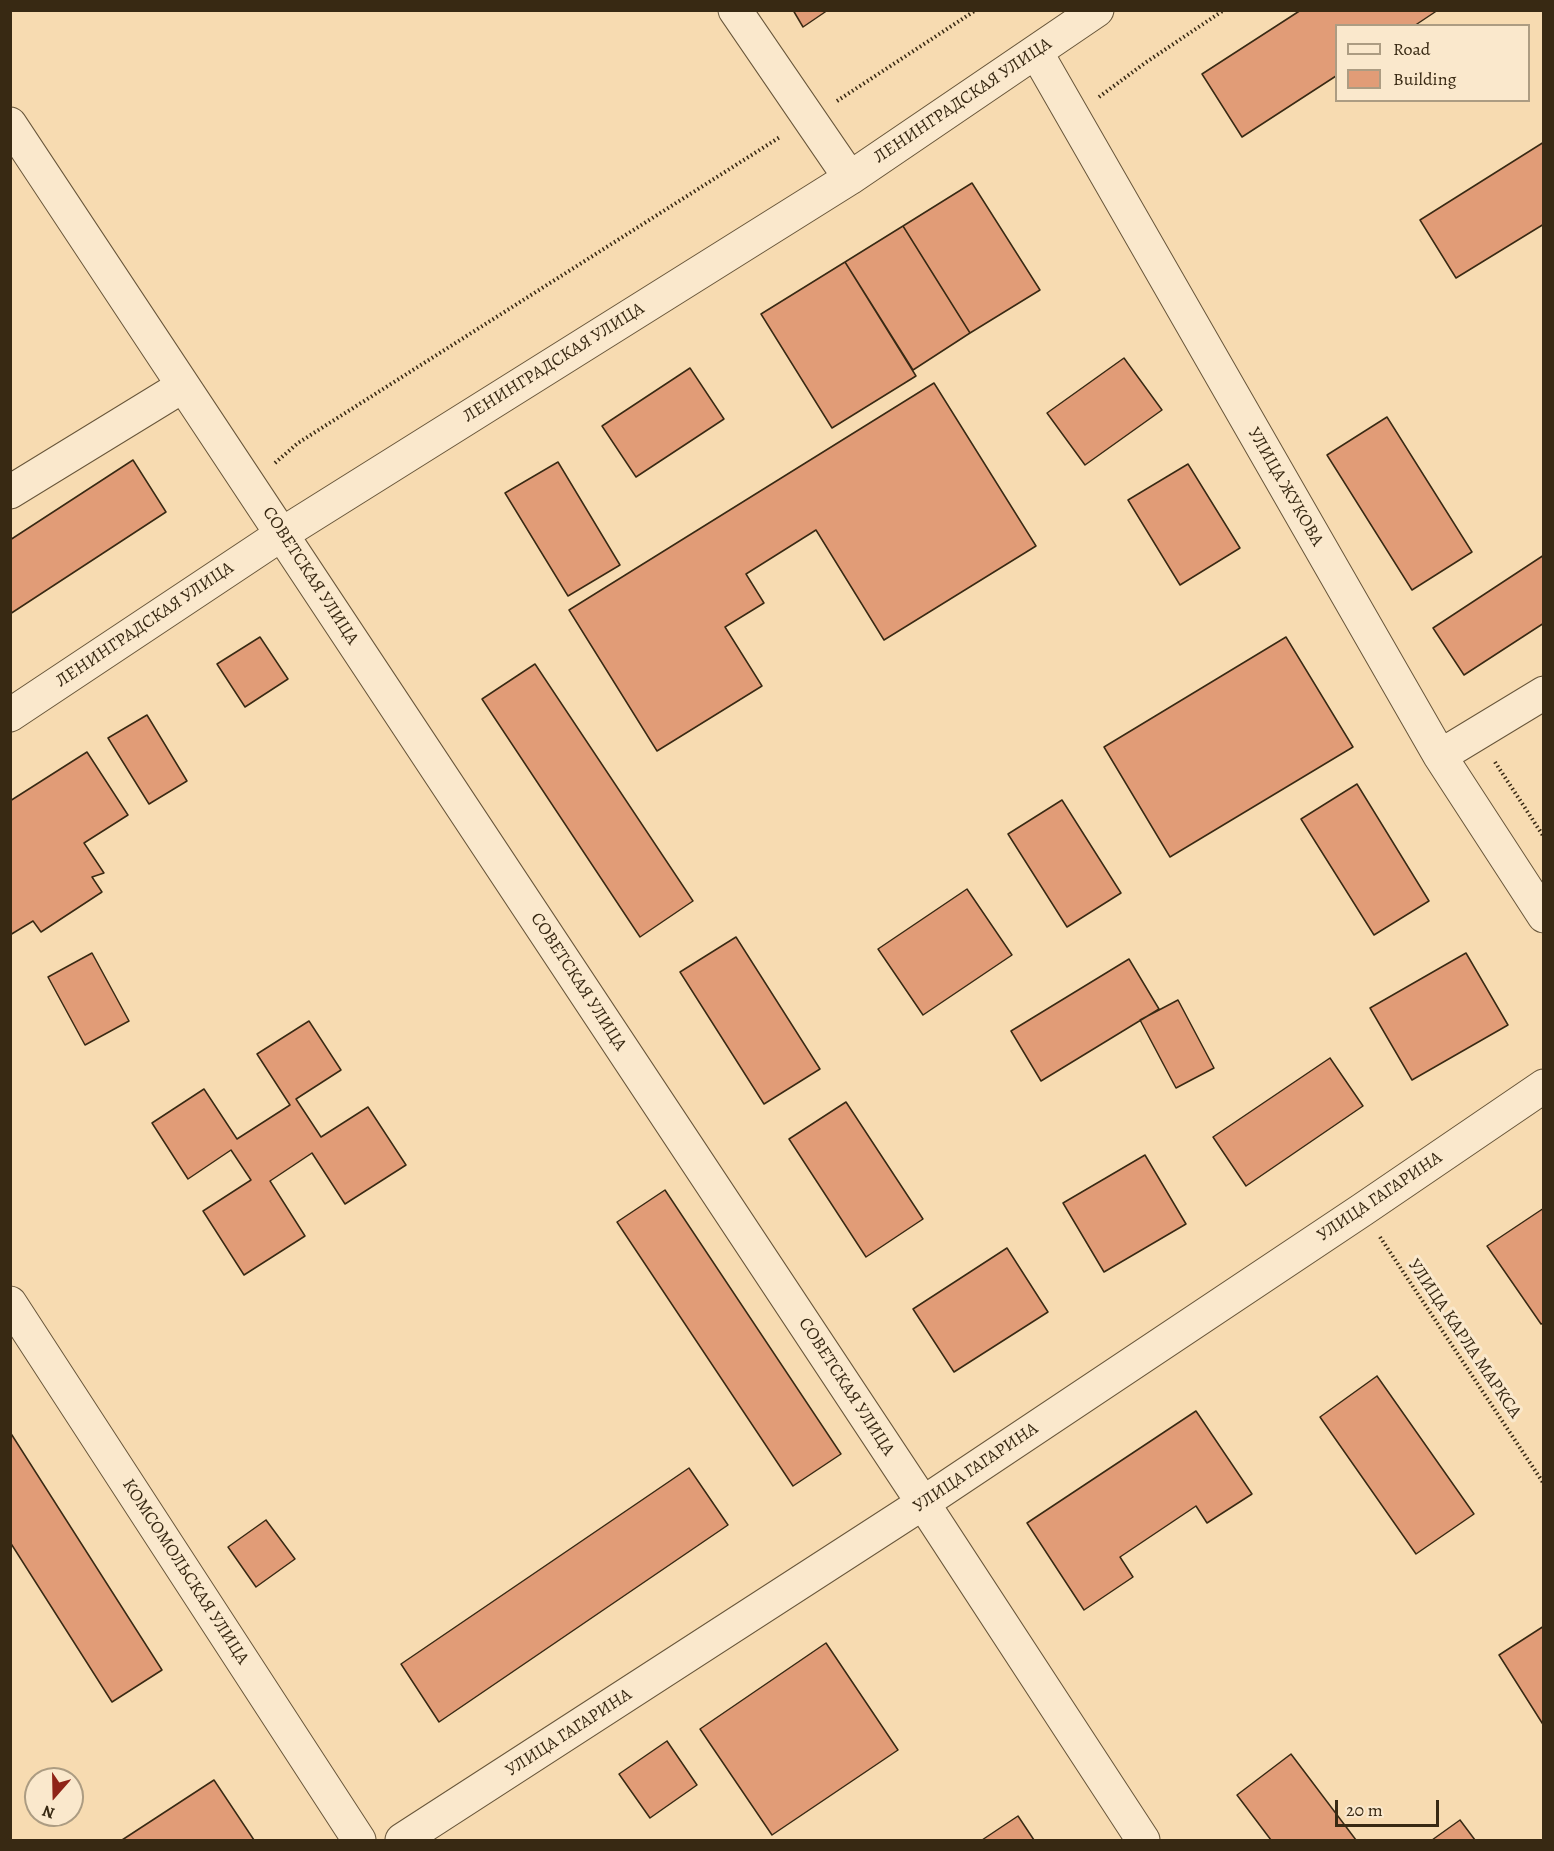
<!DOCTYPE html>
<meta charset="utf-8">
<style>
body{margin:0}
#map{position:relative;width:1554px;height:1851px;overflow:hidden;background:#f7dbb1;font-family:Alegreya,serif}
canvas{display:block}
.frame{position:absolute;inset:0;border:12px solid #382913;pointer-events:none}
.legend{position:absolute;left:1335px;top:24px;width:195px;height:78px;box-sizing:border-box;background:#fae8cc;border:2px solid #ac9c82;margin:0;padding:8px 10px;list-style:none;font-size:18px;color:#382913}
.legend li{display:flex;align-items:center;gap:12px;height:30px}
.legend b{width:30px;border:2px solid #ac9c82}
.north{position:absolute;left:24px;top:1767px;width:60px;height:60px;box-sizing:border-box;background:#fae8cc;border:2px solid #ac9c82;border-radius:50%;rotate:200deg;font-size:16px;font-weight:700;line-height:24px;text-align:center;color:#382913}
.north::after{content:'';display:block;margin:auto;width:21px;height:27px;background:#8f2418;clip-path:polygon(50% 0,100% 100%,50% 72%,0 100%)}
.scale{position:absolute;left:1335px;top:1800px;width:104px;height:27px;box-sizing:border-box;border:3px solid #382913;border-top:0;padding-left:8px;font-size:18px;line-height:21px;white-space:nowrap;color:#382913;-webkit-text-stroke:4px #fae8cc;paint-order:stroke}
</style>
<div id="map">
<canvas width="1554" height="1851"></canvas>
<div class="frame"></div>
<ul class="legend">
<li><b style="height:8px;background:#fae8cc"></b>Road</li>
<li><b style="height:16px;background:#e19c77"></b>Building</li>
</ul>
<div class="north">N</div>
<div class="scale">20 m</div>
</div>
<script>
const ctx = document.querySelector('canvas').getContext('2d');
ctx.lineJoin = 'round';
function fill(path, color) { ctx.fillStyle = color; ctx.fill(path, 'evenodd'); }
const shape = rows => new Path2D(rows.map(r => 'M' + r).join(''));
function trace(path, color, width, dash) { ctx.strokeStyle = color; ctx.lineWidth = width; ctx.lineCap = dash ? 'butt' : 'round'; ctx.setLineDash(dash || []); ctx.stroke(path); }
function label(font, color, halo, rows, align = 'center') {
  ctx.font = font + ' Alegreya,serif'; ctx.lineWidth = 6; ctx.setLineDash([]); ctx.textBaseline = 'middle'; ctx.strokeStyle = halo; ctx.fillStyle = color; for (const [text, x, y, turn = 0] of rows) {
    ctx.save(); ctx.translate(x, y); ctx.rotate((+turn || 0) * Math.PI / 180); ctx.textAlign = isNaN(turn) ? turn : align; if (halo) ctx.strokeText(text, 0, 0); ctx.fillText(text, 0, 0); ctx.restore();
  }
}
const building = shape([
 [793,10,828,10,803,27,793,10],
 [1301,10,1438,10,1414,26,1336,26,1336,76,1242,137,1202,74,1301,10],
 [1544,142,1544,224,1456,278,1420,220,1544,142],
 [972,183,1040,290,970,333,903,226,972,183],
 [903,226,970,333,913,370,845,262,903,226],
 [845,262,916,376,832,428,761,314,845,262],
 [1124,358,1162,410,1085,465,1047,413,1124,358],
 [690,368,724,419,636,477,602,426,690,368],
 [934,383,1036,546,884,640,816,530,746,574,764,603,725,627,762,686,657,751,569,610,934,383],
 [1387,417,1472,552,1412,590,1327,455,1387,417],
 [133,460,166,512,10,614,10,540,133,460],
 [558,462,620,565,568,596,505,493,558,462],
 [1188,464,1240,548,1180,585,1128,500,1188,464],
 [1544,555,1544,623,1464,675,1433,628,1544,555],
 [260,637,288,679,245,707,217,664,260,637],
 [1286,637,1353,747,1170,857,1104,747,1286,637],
 [535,664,693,901,640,937,482,699,535,664],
 [147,715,187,781,149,804,108,738,147,715],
 [87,752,128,815,84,843,104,873,92,877,102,892,41,932,33,921,10,935,10,801,87,752],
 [1357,784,1429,901,1374,935,1301,819,1357,784],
 [1062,800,1121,893,1067,927,1008,834,1062,800],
 [967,889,1012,955,923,1015,878,949,967,889],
 [736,937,820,1069,764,1104,680,972,736,937],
 [92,953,129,1021,85,1045,48,977,92,953],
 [1466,953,1508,1025,1412,1080,1370,1008,1466,953],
 [1129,959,1159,1009,1041,1081,1011,1031,1129,959],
 [1178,1000,1214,1068,1176,1088,1140,1020,1178,1000],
 [309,1021,341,1070,296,1099,321,1137,368,1107,406,1165,345,1204,312,1153,270,1181,305,1236,244,1275,203,1211,251,1180,231,1150,188,1179,152,1123,204,1089,237,1139,290,1105,257,1054,309,1021],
 [1330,1058,1363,1106,1246,1186,1213,1137,1330,1058],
 [846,1102,923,1219,866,1257,789,1139,846,1102],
 [1145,1155,1186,1224,1104,1272,1063,1203,1145,1155],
 [665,1190,841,1454,793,1486,617,1222,665,1190],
 [1544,1208,1544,1323,1541,1324,1487,1246,1544,1208],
 [1007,1248,1048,1312,954,1372,913,1309,1007,1248],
 [1377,1376,1474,1514,1416,1554,1320,1417,1377,1376],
 [1196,1411,1252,1494,1207,1523,1196,1506,1120,1557,1133,1577,1084,1610,1027,1523,1196,1411],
 [10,1432,162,1670,112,1702,10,1542,10,1432],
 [689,1468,728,1525,439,1722,401,1664,689,1468],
 [266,1520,295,1559,256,1587,228,1547,266,1520],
 [1544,1626,1544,1726,1499,1655,1544,1626],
 [826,1643,898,1750,772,1835,700,1729,826,1643],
 [667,1741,697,1785,650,1818,619,1774,667,1741],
 [1291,1754,1356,1840,1271,1840,1237,1795,1291,1754],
 [214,1780,254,1840,122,1840,214,1780],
 [1018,1816,1034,1840,982,1840,1018,1816],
 [1460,1820,1475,1840,1432,1840,1460,1820]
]);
fill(building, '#e19c77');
trace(building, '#382913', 1.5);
const minor = shape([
 [735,10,850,178],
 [1036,52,1440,756,1544,916],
 [10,124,923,1503,1143,1840],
 [10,492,183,386],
 [10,715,282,534,850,178,1097,10],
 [1440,756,1544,693],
 [10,1303,359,1840],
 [402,1840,923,1503,1362,1210,1544,1086]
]);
trace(minor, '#68563a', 35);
trace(shape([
 [1099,97,1145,63,1224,10],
 [837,101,976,10],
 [275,463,298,443,780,137],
 [1495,762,1544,837],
 [1380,1237,1544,1484]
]), '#382913', 4, [1.5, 3]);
trace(minor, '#fae8cc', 33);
label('18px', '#382913', '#fae8cc', [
 ["ЛЕНИНГРАДСКАЯ УЛИЦА",963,101,-34],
 ["ЛЕНИНГРАДСКАЯ УЛИЦА",554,363,-32],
 ["УЛИЦА ЖУКОВА",1285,487,60],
 ["СОВЕТСКАЯ УЛИЦА",310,576,57],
 ["ЛЕНИНГРАДСКАЯ УЛИЦА",145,625,-34],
 ["СОВЕТСКАЯ УЛИЦА",578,982,57],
 ["УЛИЦА ГАГАРИНА",1380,1197,-34],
 ["УЛИЦА КАРЛА МАРКСА",1464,1339,56],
 ["СОВЕТСКАЯ УЛИЦА",846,1387,57],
 ["УЛИЦА ГАГАРИНА",976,1468,-34],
 ["КОМСОМОЛЬСКАЯ УЛИЦА",185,1572,57],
 ["УЛИЦА ГАГАРИНА",569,1733,-33]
]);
</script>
